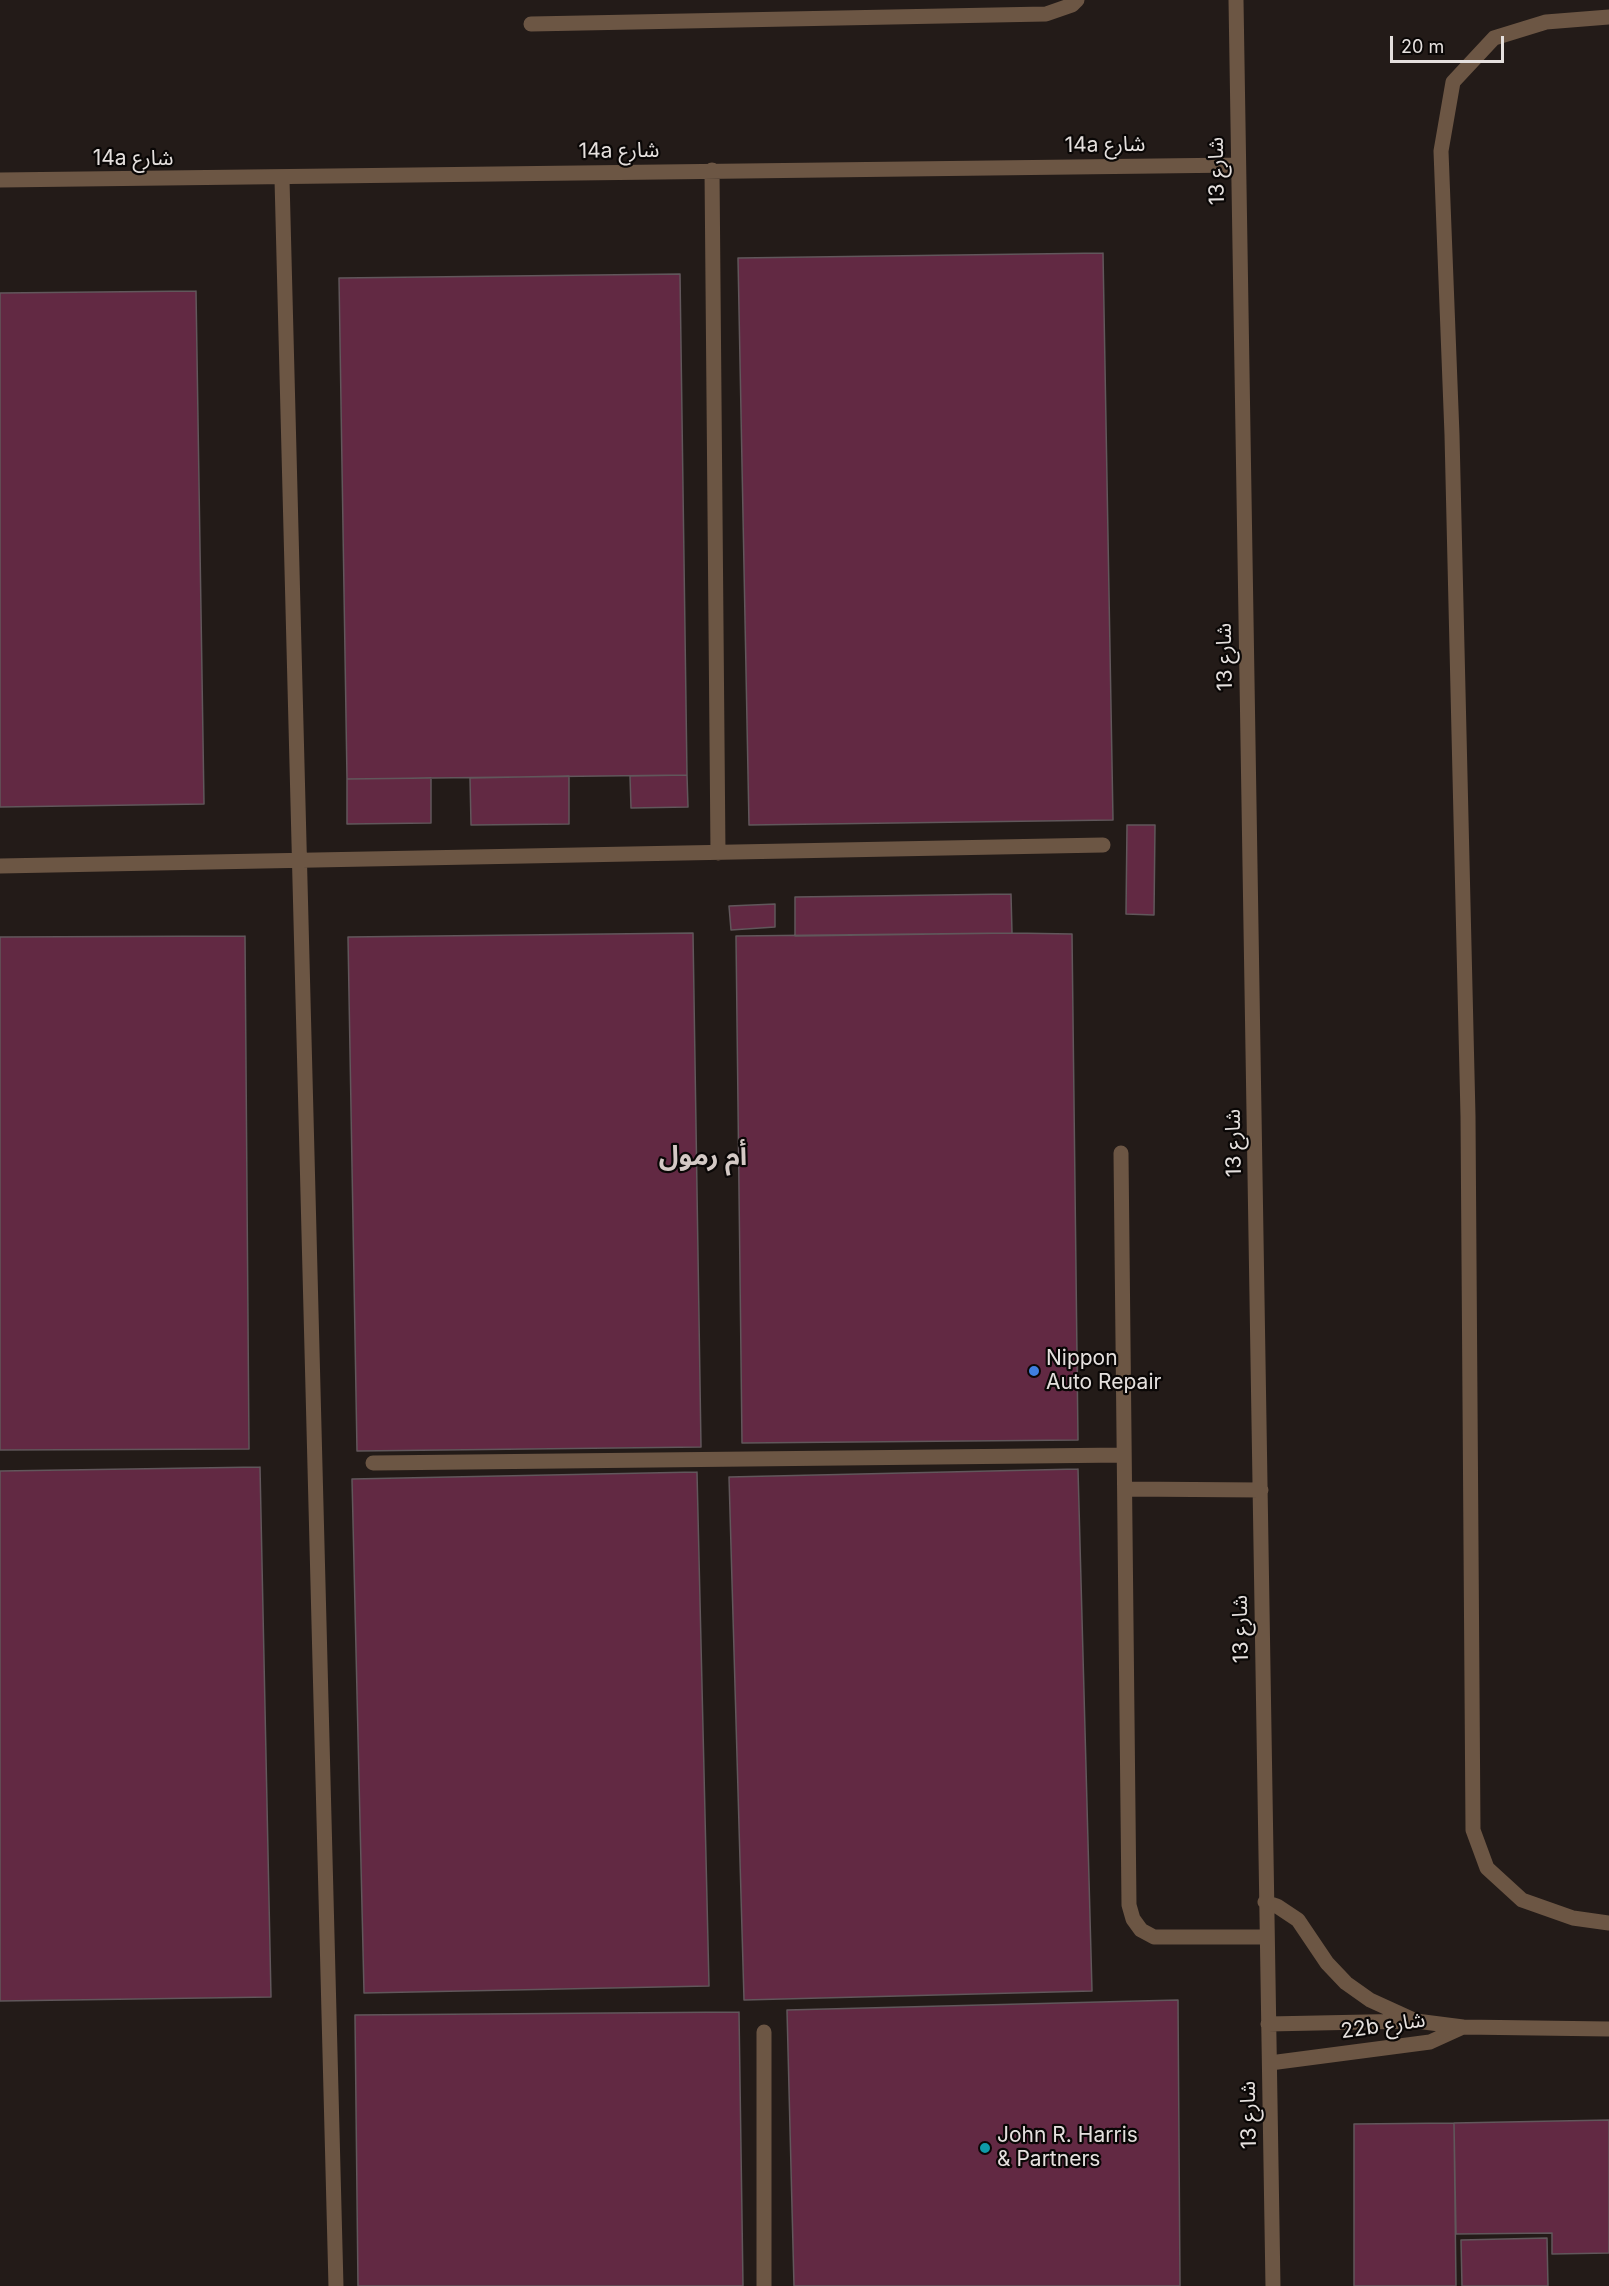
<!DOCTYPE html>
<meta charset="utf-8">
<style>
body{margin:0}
#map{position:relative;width:1609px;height:2286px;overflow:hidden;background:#231b18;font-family:Inter,sans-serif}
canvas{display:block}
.scale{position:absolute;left:1390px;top:36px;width:114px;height:27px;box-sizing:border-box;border:3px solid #e5e0de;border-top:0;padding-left:8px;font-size:18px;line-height:21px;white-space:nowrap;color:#e5e0de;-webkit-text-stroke:4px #0a0706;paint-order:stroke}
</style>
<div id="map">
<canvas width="1609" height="2286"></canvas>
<div class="scale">20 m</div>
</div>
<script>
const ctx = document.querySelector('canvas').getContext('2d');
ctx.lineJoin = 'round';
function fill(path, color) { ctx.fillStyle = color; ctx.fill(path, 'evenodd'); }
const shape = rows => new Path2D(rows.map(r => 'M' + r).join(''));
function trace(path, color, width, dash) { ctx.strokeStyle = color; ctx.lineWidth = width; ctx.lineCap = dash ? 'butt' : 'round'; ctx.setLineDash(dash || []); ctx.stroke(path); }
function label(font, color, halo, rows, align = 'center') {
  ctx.font = font + ' Inter,"Noto Sans Arabic",sans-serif'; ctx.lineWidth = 4.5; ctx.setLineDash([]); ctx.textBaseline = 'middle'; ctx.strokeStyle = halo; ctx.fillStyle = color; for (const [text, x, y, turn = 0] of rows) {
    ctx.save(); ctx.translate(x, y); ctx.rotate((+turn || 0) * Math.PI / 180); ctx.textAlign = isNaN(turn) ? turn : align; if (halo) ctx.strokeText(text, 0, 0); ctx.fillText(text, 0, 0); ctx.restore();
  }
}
const building = shape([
 [1103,253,1113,820,749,825,738,258,1103,253],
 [680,274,687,775,347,779,339,278,680,274],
 [196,291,204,804,0,807,0,293,196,291],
 [687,775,688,807,631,808,630,776,687,775],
 [569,776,569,824,471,825,470,778,569,776],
 [431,778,431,823,347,824,347,779,431,778],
 [1127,825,1155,825,1154,915,1126,914,1127,825],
 [1011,894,1012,933,795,936,795,897,1011,894],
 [775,904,775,927,731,930,729,906,775,904],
 [693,933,701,1447,357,1451,348,937,693,933],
 [1012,933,1072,934,1078,1440,742,1443,736,936,1012,933],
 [245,936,249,1449,0,1450,0,937,245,936],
 [260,1467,271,1997,0,2001,0,1471,260,1467],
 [1078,1469,1092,1991,744,2000,729,1477,1078,1469],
 [697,1472,709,1986,364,1993,352,1479,697,1472],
 [1178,2000,1180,2286,794,2286,787,2010,1178,2000],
 [739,2012,743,2286,358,2286,355,2015,739,2012],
 [1609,2120,1609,2253,1552,2254,1552,2233,1456,2234,1454,2123,1609,2120],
 [1454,2123,1456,2286,1354,2286,1354,2124,1454,2123],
 [1547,2238,1548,2286,1462,2286,1461,2240,1547,2238]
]);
fill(building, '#622943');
trace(building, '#61575b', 1.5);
trace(shape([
 [1236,0,1273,2286],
 [1609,17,1546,22,1494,38,1453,82,1441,151,1452,435,1468,1116,1473,1830,1487,1868,1522,1900,1573,1918,1609,1923],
 [531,24,1046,14,1072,5,1077,0],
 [712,170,718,853],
 [282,179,336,2286],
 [0,180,1238,165],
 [0,866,1103,845],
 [1121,1153,1129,1905,1133,1919,1141,1930,1154,1937,1267,1937],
 [373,1463,1124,1455],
 [1125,1489,1261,1490],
 [1265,1902,1277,1906,1298,1920,1327,1963,1346,1983,1370,2000,1416,2021],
 [1268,2024,1416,2021,1463,2027],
 [1270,2063,1430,2042,1463,2027,1609,2029],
 [764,2286,764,2032]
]), '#6c5644', 15);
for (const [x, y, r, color] of [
 [1034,1371,6,"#3f7fe0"],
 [985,2148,6,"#0f9aa8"]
]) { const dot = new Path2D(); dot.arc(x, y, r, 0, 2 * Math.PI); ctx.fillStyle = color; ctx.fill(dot); trace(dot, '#0a0706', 2); }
label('21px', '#e5e0de', '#0a0706', [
 ["14a شارع",1105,145,-1],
 ["14a شارع",619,151,-1],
 ["14a شارع",133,159],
 ["شارع 13",1217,171,-91],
 ["شارع 13",1225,657,-91],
 ["شارع 13",1234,1143,-91],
 ["شارع 13",1241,1629,-91],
 ["22b شارع",1383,2026,-8],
 ["شارع 13",1249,2115,-91]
]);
label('21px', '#e5e0de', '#0a0706', [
 ["Nippon",1046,1359],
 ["Auto Repair",1046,1383],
 ["John R. Harris",997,2136],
 ["& Partners",997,2160]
], 'left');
label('bold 27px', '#d4c9c5', '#0a0706', [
 ["أم رمول",703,1157]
]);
</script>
